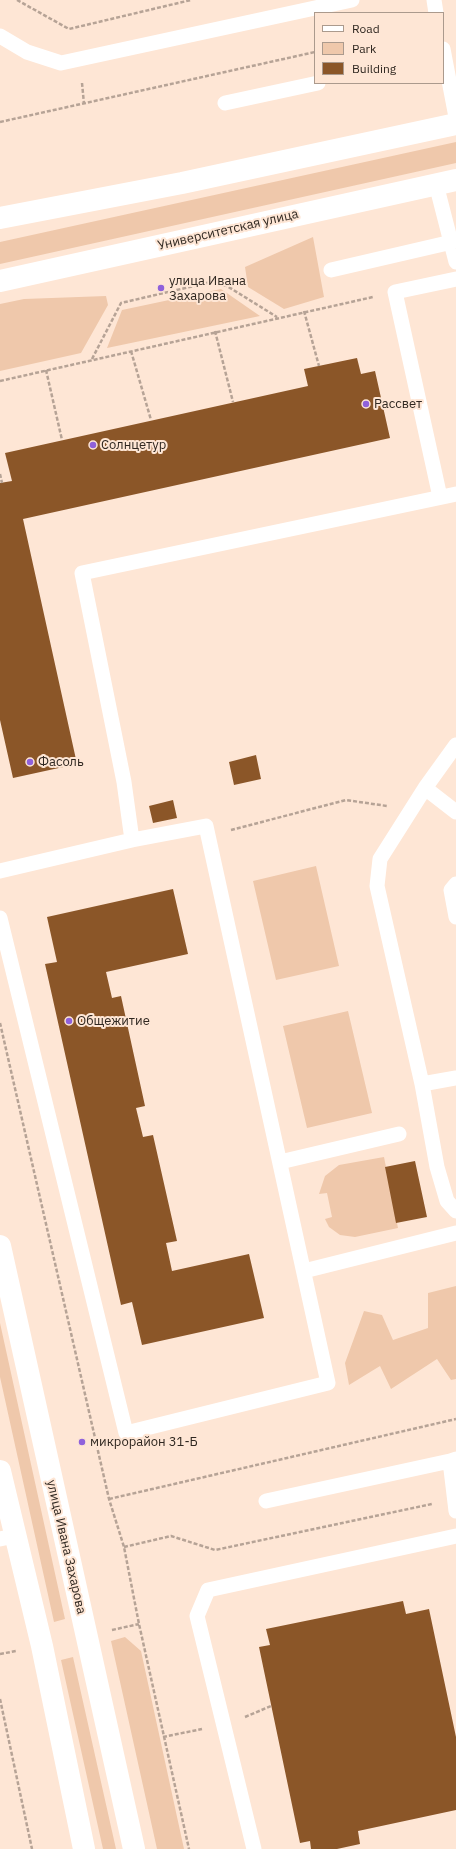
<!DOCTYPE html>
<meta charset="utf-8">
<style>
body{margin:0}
#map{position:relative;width:456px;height:1849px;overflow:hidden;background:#fee6d5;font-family:"IBM Plex Sans",sans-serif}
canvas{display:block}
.legend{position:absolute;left:314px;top:12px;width:130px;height:72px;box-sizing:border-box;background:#fee6d5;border:1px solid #ab9a8d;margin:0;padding:5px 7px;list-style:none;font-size:12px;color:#2f2720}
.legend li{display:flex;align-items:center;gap:8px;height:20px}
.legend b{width:20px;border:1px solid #ab9a8d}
</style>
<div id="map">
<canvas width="456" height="1849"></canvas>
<ul class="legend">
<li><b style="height:5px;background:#fff"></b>Road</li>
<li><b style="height:11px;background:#efc8ab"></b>Park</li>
<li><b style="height:11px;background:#8b5628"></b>Building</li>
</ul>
</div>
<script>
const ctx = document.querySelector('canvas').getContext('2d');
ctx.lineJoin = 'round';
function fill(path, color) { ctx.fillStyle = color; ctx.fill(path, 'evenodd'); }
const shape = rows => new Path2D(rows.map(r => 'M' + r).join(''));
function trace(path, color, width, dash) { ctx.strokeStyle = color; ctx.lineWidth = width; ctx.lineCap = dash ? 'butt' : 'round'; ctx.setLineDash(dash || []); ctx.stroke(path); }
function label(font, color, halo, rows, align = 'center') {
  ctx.font = font + ' "IBM Plex Sans",sans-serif'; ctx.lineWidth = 4; ctx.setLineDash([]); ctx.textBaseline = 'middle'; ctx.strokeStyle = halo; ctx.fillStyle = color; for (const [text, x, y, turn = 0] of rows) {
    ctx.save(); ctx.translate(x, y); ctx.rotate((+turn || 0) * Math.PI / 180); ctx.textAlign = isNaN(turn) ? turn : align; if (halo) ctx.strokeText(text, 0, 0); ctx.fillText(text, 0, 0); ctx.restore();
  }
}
fill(shape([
 [456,142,456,163,0,264,0,242],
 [313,237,324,297,284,309,248,287,245,267],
 [221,289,260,316,107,348,122,310],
 [106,296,108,305,81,353,0,371,0,304,24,299],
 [316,866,339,966,276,980,253,881],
 [348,1011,372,1113,307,1128,283,1026],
 [384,1157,398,1228,355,1237,340,1235,329,1227,325,1219,332,1217,327,1193,319,1194,325,1176,339,1165],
 [456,1286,456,1379,451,1380,437,1359,391,1389,380,1366,349,1385,345,1363,364,1311,382,1315,393,1340,428,1328,428,1293],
 [0,1323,65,1619,54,1622,0,1377],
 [125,1637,141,1651,184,1849,157,1849,111,1641],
 [73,1657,116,1849,103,1849,61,1660]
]), '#efc8ab');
fill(shape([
 [357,358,361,374,375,371,390,438,23,519,77,764,13,778,0,720,0,483,12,481,5,453,308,386,304,369],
 [256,755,261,779,234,785,229,762],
 [173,800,177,818,153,823,149,806],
 [173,889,188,954,106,972,112,998,121,996,145,1106,136,1108,143,1137,153,1135,177,1241,166,1243,172,1271,249,1254,264,1318,142,1345,132,1302,121,1305,45,964,57,962,47,917],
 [415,1161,427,1217,396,1223,385,1167],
 [403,1601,406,1614,429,1609,456,1737,456,1810,358,1831,360,1844,337,1849,311,1849,310,1841,300,1843,259,1647,270,1645,266,1629]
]), '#8b5628');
trace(shape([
 [17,0,69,29,191,0],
 [82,83,84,104],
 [0,122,315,52],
 [304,311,319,366],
 [215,331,233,402],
 [131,351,151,420],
 [92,359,121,303,211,282,227,286,277,317],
 [46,370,62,440],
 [0,381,373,297],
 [0,474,2,483],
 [231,830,346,800,387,806],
 [0,1023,109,1499,124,1547,139,1624,189,1849],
 [109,1499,456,1419],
 [124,1547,171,1536,215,1550,432,1504],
 [112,1630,139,1624],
 [0,1654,16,1651],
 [0,1699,32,1849],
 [245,1717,271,1706],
 [163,1737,202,1729]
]), '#b6a396', 2.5, [4, 2]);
trace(shape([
 [434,0,436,13],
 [0,36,27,52,61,63,352,0],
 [443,49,456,117],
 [225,103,318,83],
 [436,184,456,262],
 [331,270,456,241],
 [440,497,395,292,456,279],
 [456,745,425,788,380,859,377,886,422,1084,437,1167,447,1201,456,1211],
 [425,788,456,812],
 [132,840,124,782,82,573,456,494],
 [0,871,132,840,206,826,328,1383,126,1433,0,918],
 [456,884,451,890,456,917],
 [422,1084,456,1078],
 [280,1162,399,1134],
 [304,1271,456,1233],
 [456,1459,450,1461,456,1511],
 [266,1501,450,1461],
 [0,1539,15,1536],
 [254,1849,197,1616,208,1590,456,1536]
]), '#fff', 15);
trace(shape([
 [0,218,182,183,456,124],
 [0,281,456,180],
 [0,1246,134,1849],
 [0,1471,42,1646,84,1849]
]), '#fff', 22);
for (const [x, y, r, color] of [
 [161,288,4,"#8f61db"],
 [366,404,4,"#8f61db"],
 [93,445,4,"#8f61db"],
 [30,762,4,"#8f61db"],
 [69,1021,4,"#8f61db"],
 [82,1442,4,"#8f61db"]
]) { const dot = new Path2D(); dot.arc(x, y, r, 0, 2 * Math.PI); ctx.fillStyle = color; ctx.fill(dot); trace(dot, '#fee6d5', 1.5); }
label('13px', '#2f2720', '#fee6d5', [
 ["Университетская улица",228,230,-13],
 ["улица Ивана Захарова",66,1547,77]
]);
label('13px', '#2f2720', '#fee6d5', [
 ["улица Ивана",169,281],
 ["Захарова",169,296],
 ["Рассвет",374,404],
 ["Солнцетур",101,445],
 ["Фасоль",38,762],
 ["Общежитие",77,1021],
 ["микрорайон 31-Б",90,1442]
], 'left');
</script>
